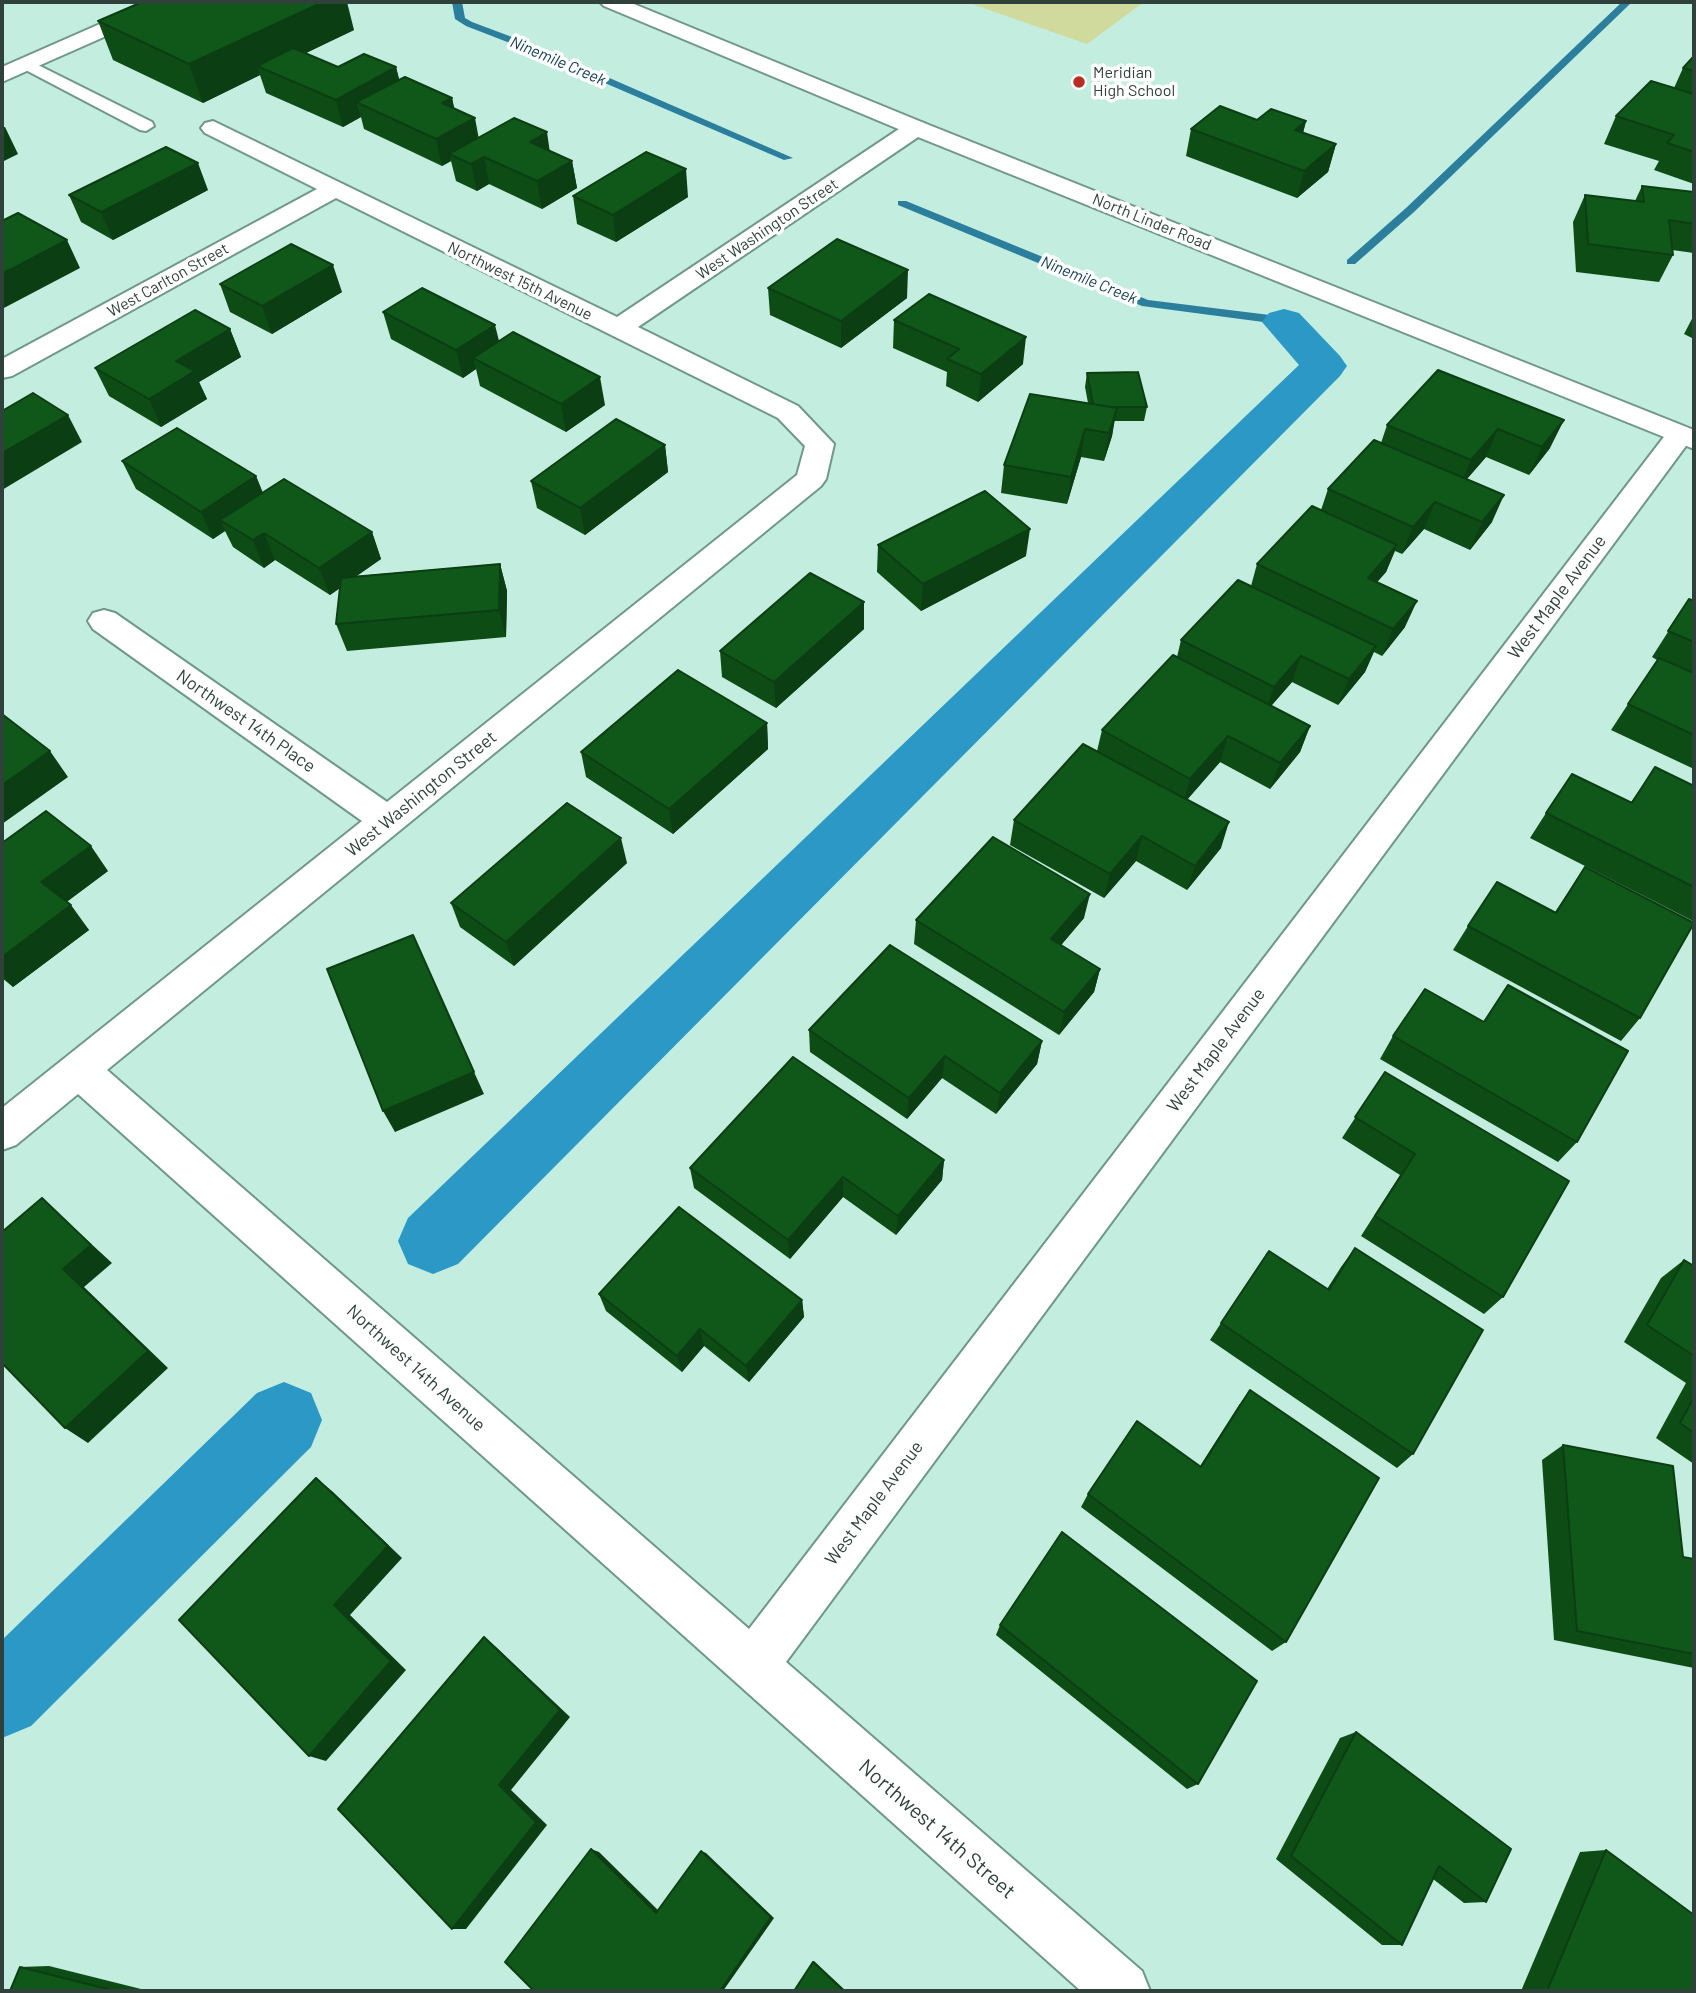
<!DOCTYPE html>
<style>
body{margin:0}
#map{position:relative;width:1696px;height:1993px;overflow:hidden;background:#c2eddf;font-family:Barlow,sans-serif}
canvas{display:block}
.frame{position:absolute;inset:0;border:4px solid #30413c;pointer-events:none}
</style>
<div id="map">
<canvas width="1696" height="1993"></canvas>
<div class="frame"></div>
</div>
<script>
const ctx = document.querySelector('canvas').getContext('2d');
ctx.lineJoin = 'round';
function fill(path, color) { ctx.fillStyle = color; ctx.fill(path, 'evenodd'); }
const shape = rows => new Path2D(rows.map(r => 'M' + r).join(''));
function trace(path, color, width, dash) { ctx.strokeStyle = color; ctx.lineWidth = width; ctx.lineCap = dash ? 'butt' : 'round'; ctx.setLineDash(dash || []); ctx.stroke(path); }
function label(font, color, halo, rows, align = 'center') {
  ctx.font = font + ' Barlow,sans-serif'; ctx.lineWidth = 7; ctx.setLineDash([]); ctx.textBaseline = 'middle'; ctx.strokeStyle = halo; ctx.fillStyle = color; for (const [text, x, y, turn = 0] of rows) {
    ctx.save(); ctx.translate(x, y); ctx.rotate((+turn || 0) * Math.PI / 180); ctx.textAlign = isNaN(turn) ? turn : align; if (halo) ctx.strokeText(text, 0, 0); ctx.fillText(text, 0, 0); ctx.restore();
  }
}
fill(shape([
 [966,2,1144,2,1087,44]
]), '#d0da9d');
fill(shape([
 [452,2,462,2,465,18,472,22,536,46,793,158,784,160,528,50,466,26,455,19,452,2],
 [1622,2,1632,2,1414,212,1355,264,1347,264,1347,260,1406,208,1622,2],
 [898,201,906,201,1148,300,1286,317,1292,321,1286,325,1142,306,898,205,898,201]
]), '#2c7e9d');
fill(shape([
 [1284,309,1299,313,1340,356,1347,366,1340,376,458,1264,433,1274,408,1264,398,1241,408,1218,1299,365,1262,322,1269,313,1284,309],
 [284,1382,311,1393,322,1420,311,1447,31,1726,2,1738,2,1640,257,1393,284,1382]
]), '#2b98c6');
const service = shape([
 [26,59,152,122,154,126,146,131,140,130,20,67,18,64,26,59]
]);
const minor = shape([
 [150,2,178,2,174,6,2,82,2,67,150,2],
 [213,121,617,317,908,123,916,121,924,123,928,128,924,133,638,327,798,406,834,444,826,479,821,486,107,1070,749,1629,1670,429,1680,426,1690,429,1694,435,786,1662,1142,1971,1150,1991,1081,1991,78,1094,16,1145,2,1150,2,1108,362,821,93,629,88,621,93,613,104,610,115,613,387,802,797,475,805,446,778,418,336,198,12,376,2,378,2,359,317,189,205,133,201,128,205,123,213,121]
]);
const secondary = shape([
 [600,2,629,2,924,123,1694,430,1694,449,908,133,604,6,600,2]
]);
trace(service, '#70978b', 4);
trace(minor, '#70978b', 4);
trace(secondary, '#70978b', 4);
fill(service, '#fff');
fill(minor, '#fff');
fill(secondary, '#fff');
fill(shape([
 [98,21,354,30,305,53,338,67,396,67,399,80,452,98,454,109,479,138,550,151,572,161,577,188,542,209,489,184,477,191,456,181,451,161,442,166,364,129,361,117,343,127,266,93,260,75,203,103,113,60],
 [1694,56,1694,184,1654,170,1659,161,1604,144,1616,116,1674,88,1683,68],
 [1257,120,1306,121,1303,133,1336,144,1328,172,1297,198,1186,156,1191,129],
 [1642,186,1694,192,1694,253,1672,250,1673,255,1659,282,1576,272,1573,222,1585,195,1635,201],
 [208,190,113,240,81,222,69,195],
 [573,196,688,197,616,242,577,224],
 [220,284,342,292,272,334,230,312],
 [768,288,907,298,841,348,770,315],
 [383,312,499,341,605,405,566,432,480,386,476,369,463,378,391,339],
 [1694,315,1694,339,1684,334],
 [894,320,1023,364,978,402,946,386,947,372,893,348],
 [230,329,241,357,199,382,207,399,161,427,109,396,95,368],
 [1438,370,1550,448,1529,475,1486,457,1467,479,1492,522,1470,550,1424,529,1402,554,1395,551,1386,572,1377,582,1405,627,1382,656,1374,652,1365,672,1338,705,1292,682,1271,706,1310,726,1300,752,1270,789,1220,762,1187,800,1221,848,1187,890,1136,861,1104,898,1010,845,1014,820,1097,751,1102,730,1177,657,1181,640,1251,586,1257,564,1321,510,1328,489,1381,443,1387,425],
 [1087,373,1147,407,1144,421,1114,421,1112,436,1104,461,1081,457,1067,504,1001,493,1004,465,1088,403,1085,387],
 [665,445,668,472,585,535,537,508,531,481],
 [122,461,256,476,263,493,372,532,381,559,356,576,500,564,507,591,506,637,347,651,336,624,340,588,330,595,275,560,264,568,233,547,225,531,213,539,136,489],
 [878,545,1026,556,921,611,877,572],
 [1689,599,1694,601,1694,769,1611,730,1657,660,1652,657],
 [864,602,864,629,776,708,722,677,720,651],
 [767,723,768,749,673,834,586,777,581,752],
 [1655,767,1694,786,1694,919,1693,921,1530,838,1546,813,1631,802],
 [2,843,108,871,66,902,89,930,13,987,2,978],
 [627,863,514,966,460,927,451,903],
 [1585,867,1640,1018,1621,1041,1453,950,1468,926,1555,912],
 [1084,918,1061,945,1100,969,1094,992,1059,1035,914,944,916,920],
 [1508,985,1577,1142,1558,1162,1380,1059,1393,1036,1483,1022],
 [809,1030,1042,1041,1037,1064,996,1114,942,1078,907,1119,810,1052],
 [1385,1072,1503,1297,1484,1314,1361,1236,1400,1175,1342,1138],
 [944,1160,942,1180,896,1235,843,1197,790,1259,694,1188,690,1168],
 [1355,1248,1413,1454,1397,1468,1210,1340,1221,1323,1327,1289,1341,1267],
 [1684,1260,1694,1266,1694,1464,1656,1438,1686,1383,1624,1342,1661,1278],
 [599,1294,802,1300,804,1317,749,1382,704,1346,682,1372,606,1311],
 [1250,1390,1286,1642,1272,1651,1081,1507,1088,1494,1200,1466,1239,1405],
 [1563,1445,1683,1557,1694,1559,1694,1668,1554,1640,1542,1460],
 [1000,1625,1198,1784,1187,1789,996,1635],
 [1356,1732,1486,1902,1464,1903,1433,1879,1402,1945,1382,1945,1276,1859,1340,1738],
 [1606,1850,1694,1991,1521,1991,1580,1852],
 [49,1966,149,1991,10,1991,20,1967]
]), '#0e4c16');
fill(shape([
 [323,2,347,2,354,30,269,71,257,66,260,75,203,103,189,64],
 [396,67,403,94,356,102,361,117,343,127,336,100],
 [452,98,458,125,442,103],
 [475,118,480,145,449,154,451,161,442,166,436,139],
 [1306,121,1299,148,1295,130],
 [2,127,5,127,18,154,2,162],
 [547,132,551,160,530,142],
 [1336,144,1328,172,1297,198,1304,171],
 [484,157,489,184,477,191,471,164],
 [572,161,577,188,542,209,537,181],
 [198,163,208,190,113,240,101,212],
 [686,169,688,197,616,242,613,215],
 [67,240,80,268,2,309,2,274],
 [333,265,342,292,272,334,262,306],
 [908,270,907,298,841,348,841,321],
 [495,325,502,353,473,358,476,369,463,378,456,350],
 [230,329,241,357,199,382,207,399,161,427,149,399,176,361],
 [1026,337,1023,364,978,402,981,374],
 [600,377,605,405,566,432,561,404],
 [1117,408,1112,436,1104,461,1109,433],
 [68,415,82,442,2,490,2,453],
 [1564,420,1550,448,1529,475,1542,447],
 [1085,429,1081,457,1067,504,1071,477],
 [1498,429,1486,457,1459,488,1471,460],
 [665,445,668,472,585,535,580,508],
 [256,476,267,504,220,520,225,531,213,539,201,512],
 [1504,495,1492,522,1470,550,1482,522],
 [1435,502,1424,529,1402,554,1413,527],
 [1030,529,1026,556,921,611,923,584],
 [372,532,381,559,330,595,319,568],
 [264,533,275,560,264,568,253,540],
 [1397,545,1386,572,1357,605,1368,578],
 [500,564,507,591,506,637,499,610],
 [1417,601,1405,627,1382,656,1393,629],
 [864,602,864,629,776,708,774,682],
 [1376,646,1365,672,1338,705,1349,679],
 [1301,656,1292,682,1265,713,1274,687],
 [767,723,768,749,673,834,669,809],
 [1310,726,1300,752,1270,789,1280,763],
 [1228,736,1220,762,1183,804,1190,779],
 [50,751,68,777,2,824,2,785],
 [1229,822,1221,848,1187,890,1195,866],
 [1142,836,1136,861,1104,898,1110,874],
 [621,838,627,863,514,966,506,942],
 [91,846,108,871,60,907,41,882],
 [1090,894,1084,918,1046,963,1051,939],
 [71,905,89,930,13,987,2,975,2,957],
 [1100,969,1094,992,1059,1035,1064,1012],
 [1042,1041,1037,1064,996,1114,1000,1093],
 [945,1056,942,1078,907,1119,909,1098],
 [474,1072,484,1094,395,1132,383,1111],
 [944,1160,942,1180,896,1235,898,1216],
 [843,1177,843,1197,790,1259,788,1240],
 [63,1218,112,1263,84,1287,168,1368,88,1443,65,1428,63,1269],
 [802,1300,804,1317,749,1382,746,1366],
 [700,1329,704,1346,682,1372,677,1356],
 [316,1478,332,1491,402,1558,350,1615,406,1670,326,1761,309,1756,334,1605],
 [484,1637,496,1647,570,1717,511,1790,547,1825,466,1929,452,1929,499,1785],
 [591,1849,599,1852,662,1914,656,1913],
 [701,1851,706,1853,774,1918,723,1991,720,1991],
 [814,1961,846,1991,844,1991,813,1962]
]), '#0b3e12');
const building = shape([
 [142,2,323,2,189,64,98,21,142,2],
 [293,48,338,67,364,54,396,67,336,100,257,66,293,48],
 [1694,56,1694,71,1683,68,1694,56],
 [405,77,452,98,442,103,475,118,436,139,356,102,405,77],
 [1651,81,1694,94,1694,152,1667,143,1674,135,1616,116,1651,81],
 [1220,106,1257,120,1271,109,1306,121,1295,130,1336,144,1304,171,1191,129,1220,106],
 [514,118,547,132,530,142,572,161,537,181,484,157,471,164,449,154,514,118],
 [166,147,198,163,101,212,69,195,166,147],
 [646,152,686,169,613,215,573,196,646,152],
 [1642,186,1694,192,1694,224,1669,220,1673,255,1588,244,1585,195,1644,202,1642,186],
 [18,213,67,240,2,274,2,221,18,213],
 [837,239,908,270,841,321,768,288,837,239],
 [291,244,333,265,262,306,220,284,291,244],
 [422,288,495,325,456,350,383,312,422,288],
 [929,294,1026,337,981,374,947,359,959,349,894,320,929,294],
 [195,310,230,329,176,361,195,371,149,399,95,368,195,310],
 [513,332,600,377,561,404,473,358,513,332],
 [1438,370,1564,420,1542,447,1498,429,1471,460,1387,425,1438,370],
 [1138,372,1147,407,1112,407,1093,404,1087,373,1138,372],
 [33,393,68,415,2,453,2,411,33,393],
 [1030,394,1117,408,1109,433,1085,429,1071,477,1004,465,1030,394],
 [616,419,665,445,580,508,531,481,616,419],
 [177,428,256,476,201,512,122,461,177,428],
 [1374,440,1504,495,1482,522,1435,502,1413,527,1328,489,1374,440],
 [284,479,372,532,319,568,264,533,253,540,220,520,284,479],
 [985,491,1030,529,923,584,878,545,985,491],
 [1312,506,1397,545,1368,578,1417,601,1393,629,1257,564,1312,506],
 [500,564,499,610,336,624,341,578,500,564],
 [810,573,864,602,774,682,720,651,810,573],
 [1238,580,1376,646,1349,679,1301,656,1274,687,1181,640,1238,580],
 [1689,599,1694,601,1694,642,1668,631,1689,599],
 [1173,655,1310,726,1280,763,1228,736,1190,779,1102,730,1173,655],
 [1659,658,1694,673,1694,735,1628,704,1659,658],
 [678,670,767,723,669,809,581,752,678,670],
 [2,714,50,751,2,785,2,714],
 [1083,744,1229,822,1195,866,1142,836,1110,874,1014,820,1083,744],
 [1655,767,1694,786,1694,887,1546,813,1572,774,1632,803,1655,767],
 [567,803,621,838,506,942,451,903,567,803],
 [46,811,91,846,41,882,71,905,2,957,2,843,46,811],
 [993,837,1090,894,1051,939,1100,969,1064,1012,916,920,993,837],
 [1585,867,1694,923,1640,1018,1468,926,1497,882,1556,913,1585,867],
 [413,935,474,1072,383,1111,327,969,413,935],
 [890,945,1042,1041,1000,1093,945,1056,909,1098,809,1030,890,945],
 [1508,985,1628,1051,1577,1142,1393,1036,1425,989,1484,1022,1508,985],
 [793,1057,944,1160,898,1216,843,1177,788,1240,690,1168,793,1057],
 [1385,1072,1569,1181,1503,1297,1375,1216,1415,1154,1355,1117,1385,1072],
 [42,1198,91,1245,63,1269,148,1351,65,1428,2,1363,2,1232,42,1198],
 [679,1207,802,1300,746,1366,700,1329,677,1356,599,1294,679,1207],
 [1355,1248,1483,1330,1413,1454,1221,1323,1269,1251,1329,1290,1355,1248],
 [1684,1260,1694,1266,1694,1356,1647,1325,1684,1260],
 [1250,1390,1379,1478,1286,1642,1088,1494,1137,1421,1201,1467,1250,1390],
 [1694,1397,1694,1433,1680,1423,1694,1397],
 [1563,1445,1673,1466,1683,1557,1694,1559,1694,1654,1577,1631,1563,1445],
 [316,1478,388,1546,334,1605,391,1661,309,1756,179,1620,316,1478],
 [1062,1532,1257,1681,1198,1784,1000,1625,1062,1532],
 [484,1637,560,1710,499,1785,536,1822,452,1929,338,1809,484,1637],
 [1356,1732,1511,1849,1486,1902,1439,1866,1402,1945,1291,1856,1356,1732],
 [591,1849,656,1913,701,1851,771,1917,720,1991,534,1991,505,1962,591,1849],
 [1606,1850,1694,1915,1694,1991,1547,1991,1606,1850],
 [813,1962,844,1991,794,1991,813,1962],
 [20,1967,115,1991,10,1991,20,1967]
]);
fill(building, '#10581a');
trace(building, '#0b3e12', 2);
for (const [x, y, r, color] of [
 [1079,82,7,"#bb2d22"]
]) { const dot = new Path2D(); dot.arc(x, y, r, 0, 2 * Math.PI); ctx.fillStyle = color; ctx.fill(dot); trace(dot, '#fff', 2.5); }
label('italic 16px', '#154155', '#fff', [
 ["Ninemile Creek",558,61,23],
 ["Ninemile Creek",1089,280,22]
]);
label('16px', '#30413c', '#fff', [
 ["Meridian",1093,73],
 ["High School",1093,91]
], 'left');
label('16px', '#30413c', '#fff', [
 ["North Linder Road",1152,222,22],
 ["West Washington Street",767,229,-34],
 ["West Carlton Street",168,280,-29],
 ["Northwest 15th Avenue",520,281,26]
]);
label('18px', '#30413c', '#fff', [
 ["West Maple Avenue",1557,597,-53],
 ["Northwest 14th Place",246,721,35],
 ["West Washington Street",421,794,-39],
 ["West Maple Avenue",1216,1050,-53],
 ["Northwest 14th Avenue",416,1368,42],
 ["West Maple Avenue",874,1503,-53]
]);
label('21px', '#30413c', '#fff', [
 ["Northwest 14th Street",937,1829,41]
]);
</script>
